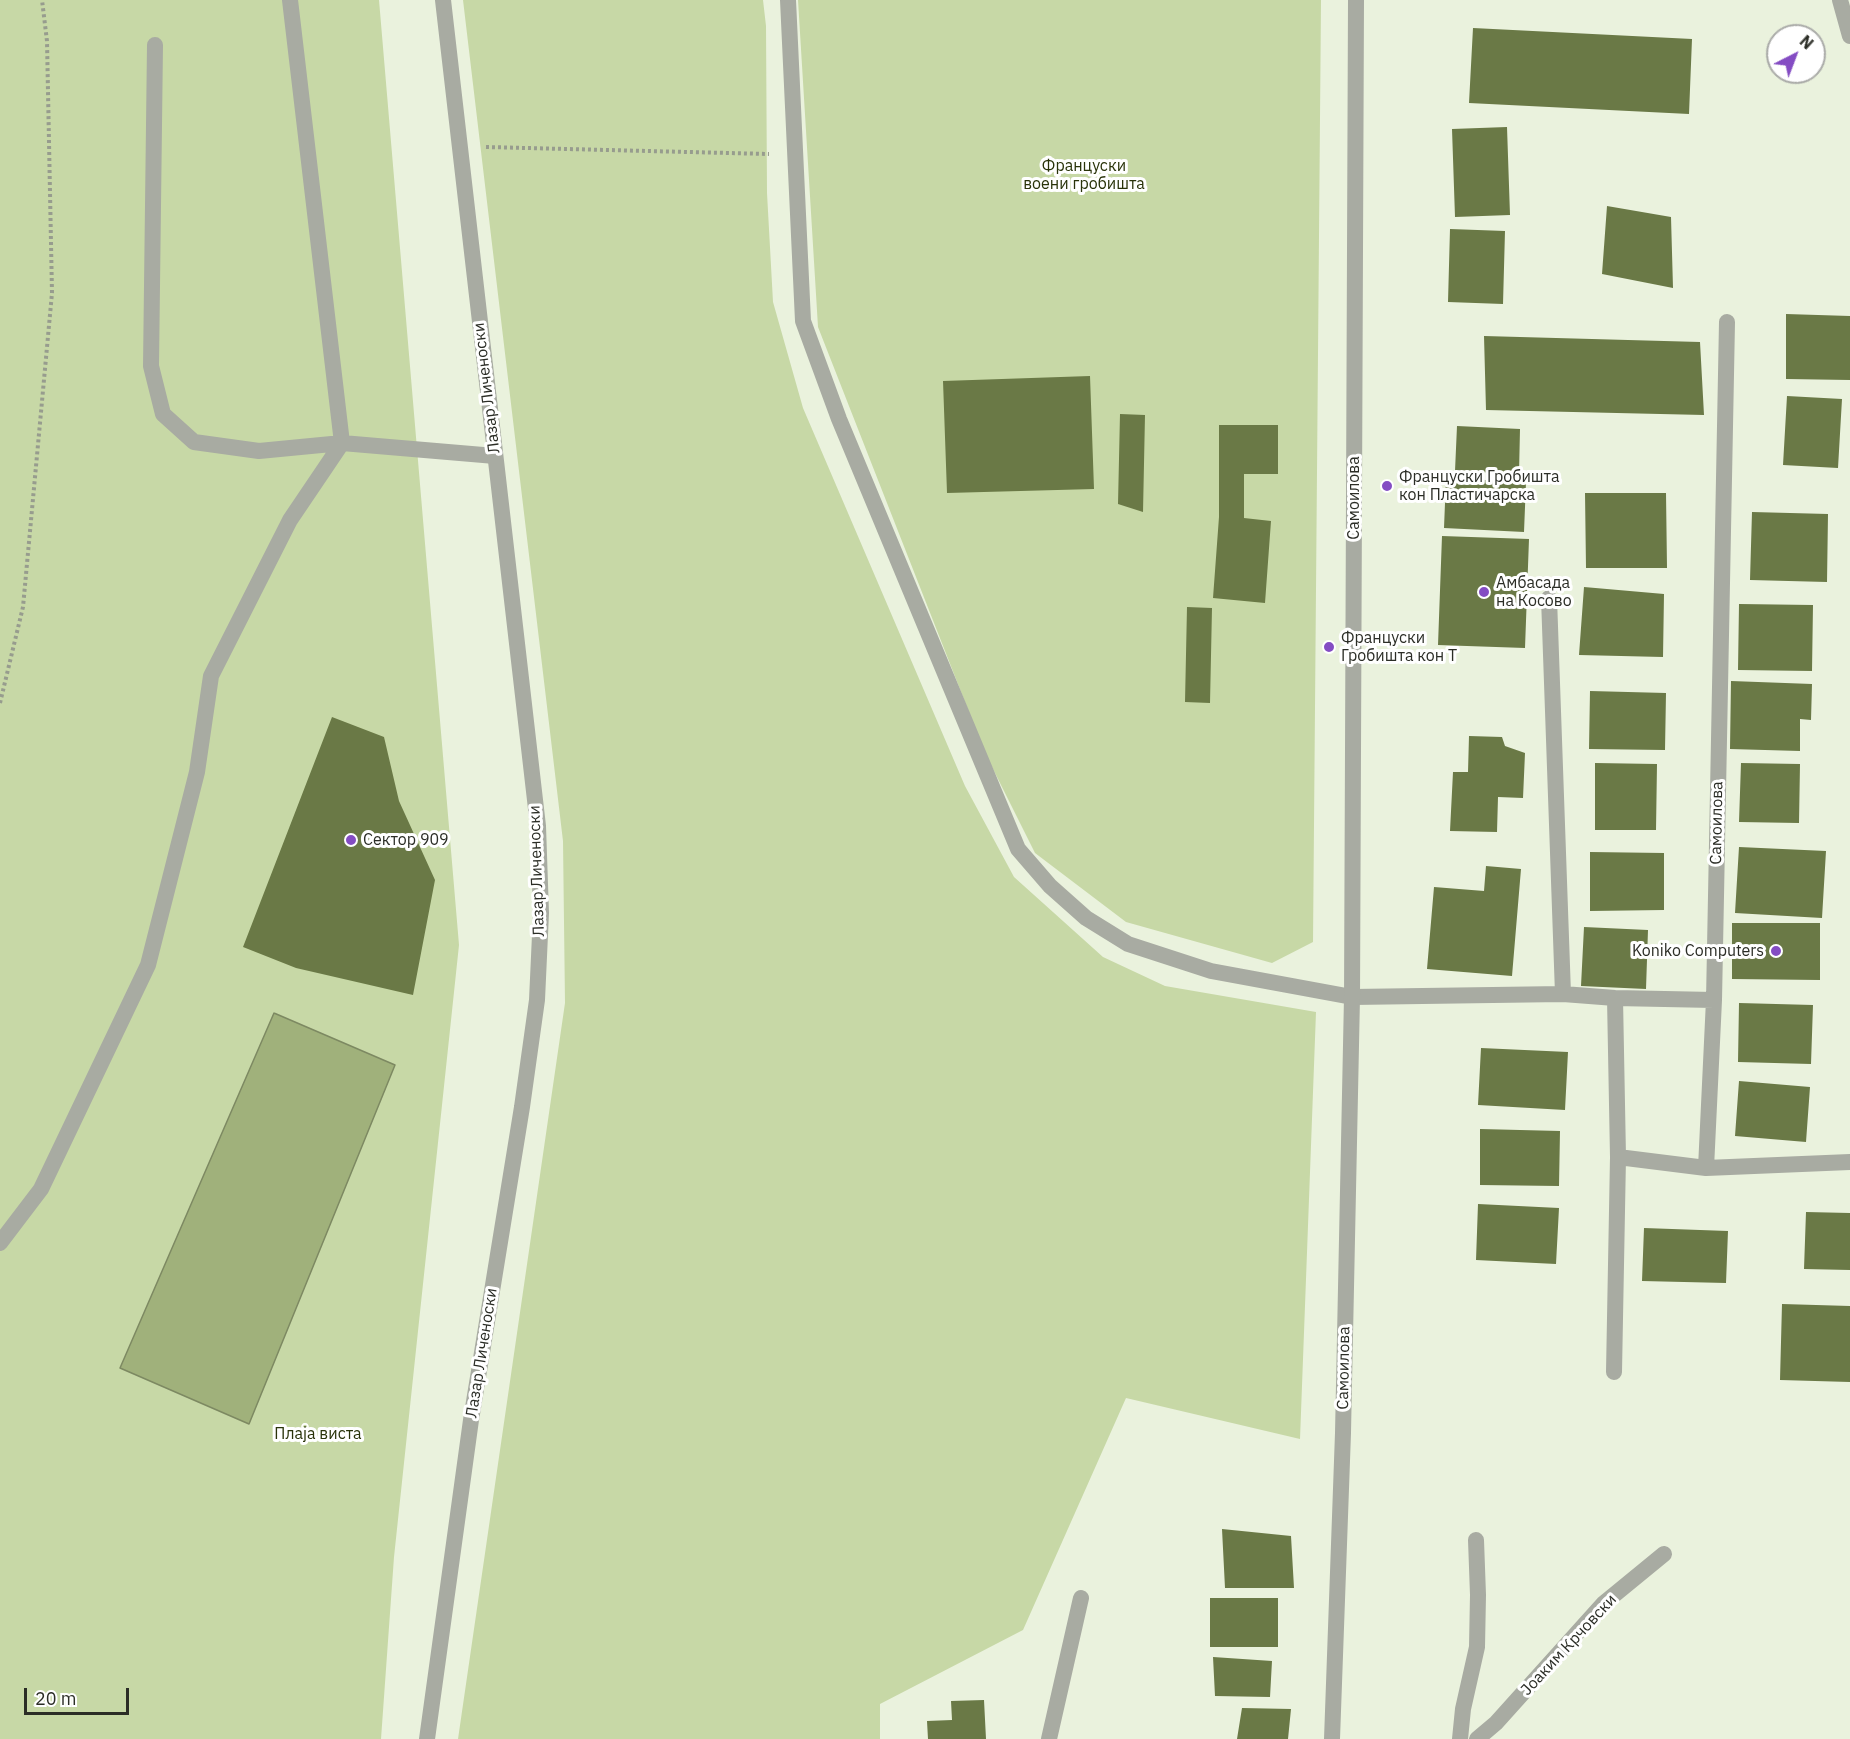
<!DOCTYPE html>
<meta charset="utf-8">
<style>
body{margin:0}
#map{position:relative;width:1850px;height:1739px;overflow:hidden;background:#eaf2dd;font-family:"IBM Plex Sans",sans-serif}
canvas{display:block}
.north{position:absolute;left:1766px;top:24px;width:60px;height:60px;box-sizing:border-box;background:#fff;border:2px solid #aaaba8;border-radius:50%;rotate:42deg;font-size:16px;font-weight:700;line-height:24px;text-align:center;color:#2b2d26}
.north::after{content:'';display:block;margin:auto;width:21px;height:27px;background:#844cc3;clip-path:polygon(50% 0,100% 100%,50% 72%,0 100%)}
.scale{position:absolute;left:24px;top:1688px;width:105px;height:27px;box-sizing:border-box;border:3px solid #2b2d26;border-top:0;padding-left:8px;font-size:18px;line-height:21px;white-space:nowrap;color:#2b2d26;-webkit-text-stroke:4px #fff;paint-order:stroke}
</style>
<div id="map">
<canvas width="1850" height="1739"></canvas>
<div class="north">N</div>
<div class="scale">20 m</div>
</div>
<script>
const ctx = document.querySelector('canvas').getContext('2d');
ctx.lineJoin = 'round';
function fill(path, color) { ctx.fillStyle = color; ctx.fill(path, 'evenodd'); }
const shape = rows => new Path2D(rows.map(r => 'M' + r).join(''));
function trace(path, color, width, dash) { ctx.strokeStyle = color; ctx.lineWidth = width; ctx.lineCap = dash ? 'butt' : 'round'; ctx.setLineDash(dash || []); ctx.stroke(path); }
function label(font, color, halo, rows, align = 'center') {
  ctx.font = font + ' "IBM Plex Sans",sans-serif'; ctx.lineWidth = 6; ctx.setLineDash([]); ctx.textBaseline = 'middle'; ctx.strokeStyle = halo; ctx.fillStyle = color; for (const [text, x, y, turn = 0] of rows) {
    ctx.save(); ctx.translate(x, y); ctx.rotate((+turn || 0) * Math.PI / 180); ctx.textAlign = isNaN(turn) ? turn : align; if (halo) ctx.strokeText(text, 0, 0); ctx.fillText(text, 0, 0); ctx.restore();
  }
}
fill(shape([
 [0,0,379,0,459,945,394,1557,381,1739,0,1739],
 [463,0,763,0,766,26,767,193,773,302,803,408,965,786,1014,877,1103,957,1165,986,1316,1012,1300,1439,1126,1398,1023,1630,880,1704,880,1739,458,1739,565,1003,563,841],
 [798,0,1321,0,1313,942,1272,963,1126,922,1035,853,985,753,818,327]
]), '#c7d8a6');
const water = shape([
 [274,1013,395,1065,249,1424,120,1368,274,1013]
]);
fill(water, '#a0b17b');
trace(water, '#7d8962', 1.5);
fill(shape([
 [1473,28,1692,39,1689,114,1469,103],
 [1507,127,1510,215,1455,217,1452,129],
 [1607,206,1671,217,1673,288,1602,274],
 [1450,229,1505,231,1503,304,1448,302],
 [1786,314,1850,316,1850,380,1786,379],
 [1484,336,1700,342,1704,415,1486,410],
 [1090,376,1094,489,947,493,943,381],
 [1787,396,1842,399,1838,468,1783,465],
 [1120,414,1145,415,1143,512,1118,504],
 [1219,425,1278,425,1278,474,1244,474,1244,518,1271,521,1265,603,1213,598,1219,517],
 [1457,426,1520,429,1519,474,1455,471],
 [1446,478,1526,482,1524,532,1444,528],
 [1585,493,1666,493,1667,568,1586,568],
 [1752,512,1828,514,1827,582,1750,580],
 [1442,536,1529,539,1525,648,1438,645],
 [1584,587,1664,594,1663,657,1579,655],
 [1739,604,1813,605,1812,671,1738,670],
 [1187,607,1212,608,1210,703,1185,702],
 [1731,681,1812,684,1811,720,1800,719,1800,751,1730,749],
 [1590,691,1666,693,1665,750,1589,749],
 [332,717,384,737,399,801,435,880,413,995,296,968,243,947],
 [1469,736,1502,737,1505,746,1525,753,1523,798,1498,797,1497,832,1450,831,1453,772,1468,772],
 [1595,763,1657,764,1656,830,1595,830],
 [1741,763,1800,764,1799,823,1739,822],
 [1739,847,1826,851,1822,918,1735,913],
 [1590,852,1664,853,1664,910,1590,911],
 [1486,866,1521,869,1512,976,1427,969,1434,887,1484,891],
 [1732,923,1820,923,1820,980,1732,979],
 [1584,927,1648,930,1646,989,1581,986],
 [1739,1003,1813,1005,1811,1064,1738,1062],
 [1481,1048,1568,1052,1565,1110,1478,1105],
 [1739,1081,1810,1087,1806,1142,1735,1136],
 [1480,1129,1560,1131,1559,1186,1480,1185],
 [1478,1204,1559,1208,1556,1264,1476,1260],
 [1806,1212,1850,1213,1850,1270,1804,1269],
 [1644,1228,1728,1231,1726,1283,1642,1281],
 [1782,1304,1850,1306,1850,1382,1780,1380],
 [1222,1529,1291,1536,1294,1588,1225,1588],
 [1210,1598,1278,1598,1278,1647,1210,1647],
 [1213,1657,1272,1661,1270,1697,1215,1696],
 [984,1700,986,1739,928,1739,927,1721,952,1720,951,1701],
 [1242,1708,1291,1709,1288,1739,1237,1739]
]), '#6a7946');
trace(shape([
 [486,147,769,154],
 [0,703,23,607,52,293,47,41,42,0]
]), '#979c8e', 4, [3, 3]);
trace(shape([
 [788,0,803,321,839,419,1018,849,1050,886,1086,918,1128,944,1211,971,1352,997],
 [155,45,151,366,163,414,194,442,259,451,342,443,495,456],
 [0,1243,41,1189,148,965,197,772,211,676,290,520,342,443,290,0],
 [1049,1739,1081,1598]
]), '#a8aba2', 16);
trace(shape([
 [1840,0,1850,36],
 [1549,598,1563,994],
 [1352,997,1563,994,1615,998,1714,1000],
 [1618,1157,1706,1168,1850,1162],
 [1706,1168,1714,1000,1727,322],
 [1614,1372,1618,1157,1615,998],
 [1460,1739,1463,1709,1477,1647,1478,1595,1476,1540],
 [1477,1739,1496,1723,1603,1604,1664,1554]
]), '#a8aba2', 16);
trace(shape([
 [427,1739,471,1420,522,1107,537,1000,541,913,538,826,443,0],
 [1332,1739,1343,1433,1352,997,1356,0]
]), '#a8aba2', 16);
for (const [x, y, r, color] of [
 [1387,486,6,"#844cc3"],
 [1484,592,6,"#844cc3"],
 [1329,647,6,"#844cc3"],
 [351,840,6,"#844cc3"],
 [1776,951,6,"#844cc3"]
]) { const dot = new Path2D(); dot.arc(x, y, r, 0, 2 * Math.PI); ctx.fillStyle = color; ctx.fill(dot); trace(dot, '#fff', 2); }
label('16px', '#293309', '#fff', [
 ["Француски",1084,166],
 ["воени гробишта",1084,184],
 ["Плаја виста",318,1434]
]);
label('16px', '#2b2d26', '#fff', [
 ["Лазар Личеноски",487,388,-97],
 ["Самоилова",1354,498,-90],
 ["Самоилова",1717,823,-89],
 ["Лазар Личеноски",537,871,-92],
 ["Лазар Личеноски",482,1353,-81],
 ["Самоилова",1344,1368,-89],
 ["Јоаким Крчовски",1569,1645,-47]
]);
label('16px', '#2b2d26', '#fff', [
 ["Француски Гробишта",1399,477],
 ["кон Пластичарска",1399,495],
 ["Амбасада",1496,583],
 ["на Косово",1496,601],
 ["Француски",1341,638],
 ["Гробишта кон Т",1341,656],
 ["Сектор 909",363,840],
 ["Koniko Computers",1764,951,"right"]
], 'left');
</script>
